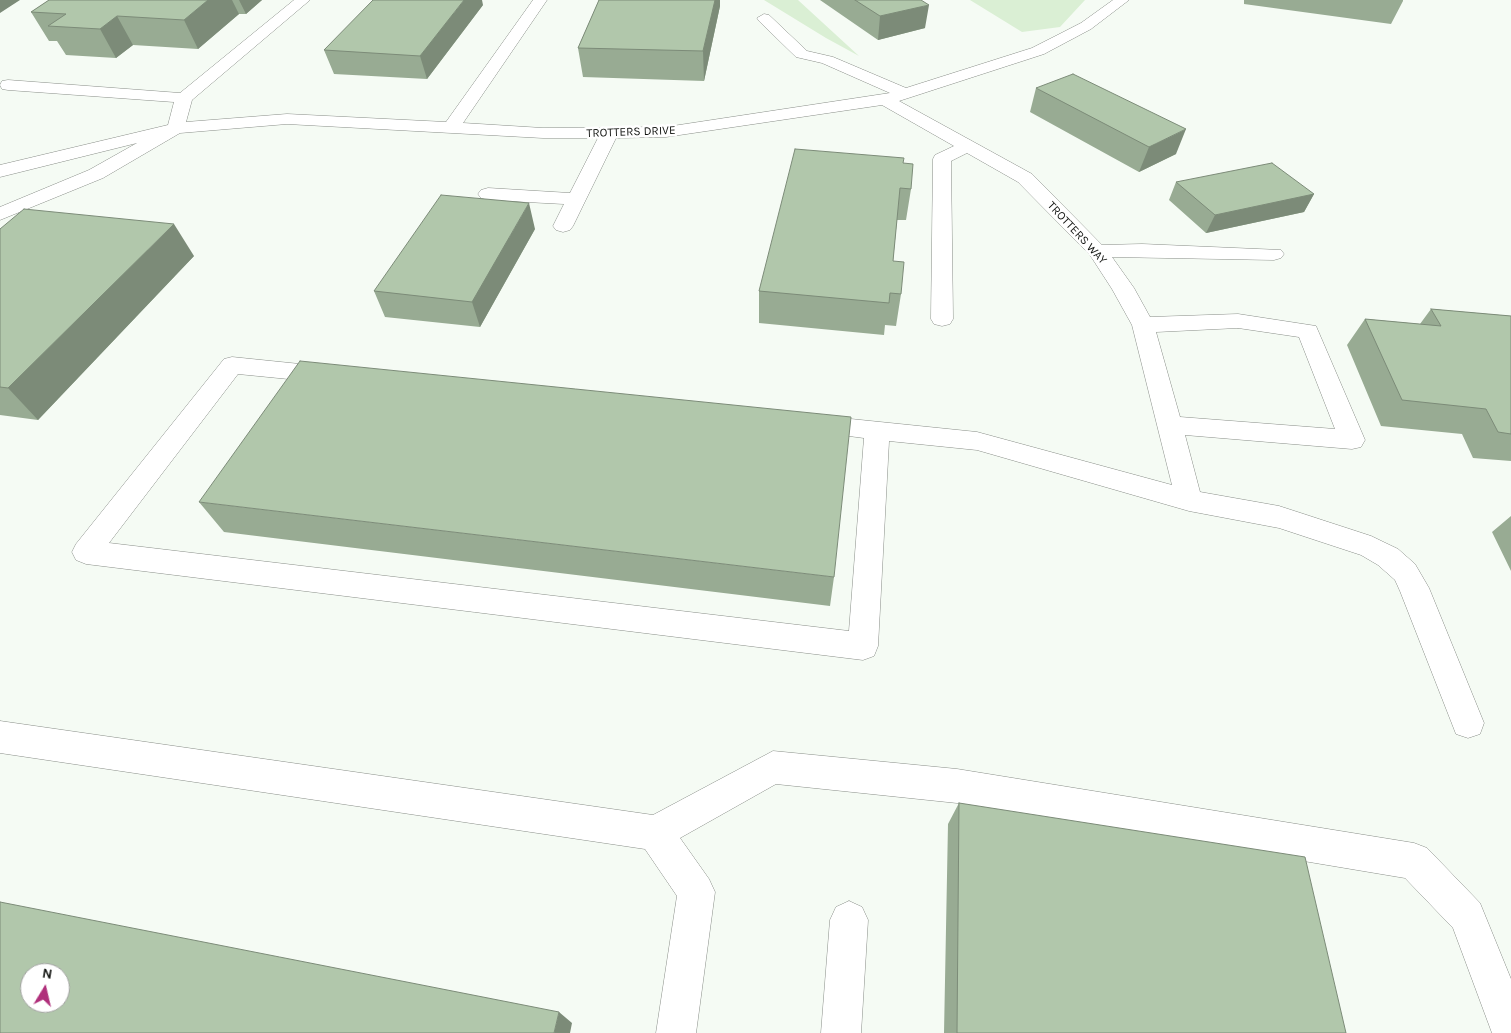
<!DOCTYPE html>
<style>
body{margin:0}
#map{position:relative;width:1511px;height:1033px;overflow:hidden;background:#f5fbf4;font-family:Karla,sans-serif}
canvas{display:block}
.north{position:absolute;left:20px;top:963px;width:50px;height:50px;box-sizing:border-box;background:#fff;border:1px solid #a0a19f;border-radius:50%;rotate:9deg;font-size:14px;font-weight:700;line-height:20px;text-align:center;color:#111310}
.north::after{content:'';display:block;margin:auto;width:18px;height:22px;background:#b02f7b;clip-path:polygon(50% 0,100% 100%,50% 72%,0 100%)}
</style>
<div id="map">
<canvas width="1511" height="1033"></canvas>
<div class="north">N</div>
</div>
<script>
const ctx = document.querySelector('canvas').getContext('2d');
ctx.lineJoin = 'round';
function fill(path, color) { ctx.fillStyle = color; ctx.fill(path, 'evenodd'); }
const shape = rows => new Path2D(rows.map(r => 'M' + r).join(''));
function trace(path, color, width, dash) { ctx.strokeStyle = color; ctx.lineWidth = width; ctx.lineCap = dash ? 'butt' : 'round'; ctx.setLineDash(dash || []); ctx.stroke(path); }
function label(font, color, halo, rows, align = 'center') {
  ctx.font = font + ' Karla,sans-serif'; ctx.lineWidth = 5; ctx.setLineDash([]); ctx.textBaseline = 'middle'; ctx.strokeStyle = halo; ctx.fillStyle = color; for (const [text, x, y, turn = 0] of rows) {
    ctx.save(); ctx.translate(x, y); ctx.rotate((+turn || 0) * Math.PI / 180); ctx.textAlign = isNaN(turn) ? turn : align; if (halo) ctx.strokeText(text, 0, 0); ctx.fillText(text, 0, 0); ctx.restore();
  }
}
fill(shape([
 [764,0,798,0,859,56,826,38],
 [970,0,1085,0,1060,27,1022,32]
]), '#daefd4');
const minor = shape([
 [294,0,310,0,192,100,186,122,287,114,446,122,533,0,547,0,463,123,543,128,666,127,890,93,822,63,796,57,759,21,757,18,764,14,769,15,807,51,833,57,906,88,1032,48,1081,23,1113,0,1129,0,1091,29,1044,54,899,101,1032,174,1102,245,1142,244,1281,250,1284,254,1281,258,1274,260,1112,257,1134,288,1150,317,1238,314,1316,326,1365,440,1361,447,1352,449,1185,435,1200,492,1279,506,1371,536,1398,549,1415,564,1429,588,1484,723,1480,734,1468,738,1456,734,1400,591,1395,580,1378,565,1361,555,1279,528,1189,511,977,450,889,441,878,646,874,656,863,660,86,564,76,560,72,552,76,544,224,359,232,357,329,367,337,369,341,375,337,381,329,383,238,374,109,543,849,631,864,438,803,430,799,424,803,418,812,415,977,432,1172,485,1132,325,1112,289,1090,255,1018,182,967,153,951,161,953,319,950,324,942,326,934,324,931,319,933,159,935,155,954,146,882,105,666,137,616,138,573,226,570,230,563,232,556,230,553,226,564,204,488,200,481,198,478,194,481,190,488,188,570,193,598,138,543,138,287,124,180,133,103,178,0,220,0,207,89,170,137,143,0,177,0,165,168,125,174,102,8,90,2,89,0,85,2,81,8,80,180,93,294,0],
 [1238,328,1299,337,1335,429,1180,417,1156,332,1238,328],
 [0,721,653,815,773,751,957,769,1414,843,1427,848,1480,903,1511,979,1511,1033,1492,1033,1453,928,1405,878,957,803,776,784,680,838,709,879,715,892,696,1033,656,1033,677,896,645,849,0,753,0,721],
 [849,901,862,907,868,920,861,1033,821,1033,830,920,836,907,849,901]
]);
trace(minor, '#898e88', 1);
fill(minor, '#fff');
fill(shape([
 [49,0,262,0,246,14,239,14,198,49,133,45,116,58,66,55,57,41,49,41,31,12],
 [599,0,720,0,720,6,704,81,583,77,578,48],
 [820,0,921,0,925,28,878,40],
 [1244,0,1403,0,1403,1,1391,24,1244,4],
 [483,5,427,79,334,74,324,50],
 [1036,88,1176,154,1139,172,1030,112],
 [903,163,911,189,906,220,897,220,893,261,901,294,896,326,885,325,884,335,759,323,759,291],
 [1176,182,1314,194,1304,212,1206,233,1169,200],
 [0,229,194,256,38,420,0,415],
 [535,229,480,327,385,317,374,291],
 [1431,309,1511,316,1511,461,1473,458,1462,434,1381,426,1347,345,1365,319,1420,324],
 [199,502,834,577,830,606,224,532],
 [1511,516,1511,571,1492,532],
 [959,803,1346,1033,944,1033,948,824]
]), '#98ab93');
fill(shape([
 [0,0,20,0,0,13],
 [208,0,232,0,239,14,198,49,184,20],
 [239,0,262,0,246,14],
 [464,0,482,0,483,5,427,79,420,56],
 [715,0,720,0,720,6,704,81,703,51],
 [929,5,925,28,878,40,880,16],
 [117,16,133,45,116,58,100,29],
 [1186,129,1176,154,1139,172,1149,147],
 [1314,194,1304,212,1206,233,1215,215],
 [529,203,535,229,480,327,472,302],
 [174,224,194,256,38,420,8,388],
 [559,1012,572,1023,570,1033,554,1033]
]), '#7c8b78');
const building = shape([
 [49,0,208,0,184,20,117,16,100,29,48,26,66,14,31,12,49,0],
 [373,0,464,0,420,56,324,50,373,0],
 [599,0,715,0,703,51,578,48,599,0],
 [855,0,921,0,929,5,880,16,855,0],
 [1073,74,1186,129,1149,147,1036,88,1073,74],
 [795,149,904,158,903,163,913,164,911,189,900,188,893,261,904,262,901,294,890,293,889,303,759,291,795,149],
 [1272,163,1314,194,1215,215,1176,182,1272,163],
 [441,195,529,203,472,302,374,291,441,195],
 [24,209,174,224,8,388,0,387,0,229,24,209],
 [1431,309,1511,316,1511,434,1498,432,1486,409,1402,400,1365,319,1441,326,1431,309],
 [300,361,851,417,834,577,199,502,300,361],
 [959,803,1305,857,1346,1033,957,1033,959,803],
 [0,902,559,1012,554,1033,0,1033,0,902],
 [30,973,60,973,60,1003,30,1003,30,973]
]);
fill(building, '#b1c7ab');
trace(building, '#7c8b78', 1);
label('12px', '#111310', '#fff', [
 ["TROTTERS DRIVE",631,132,-2],
 ["TROTTERS WAY",1077,233,47]
]);
</script>
